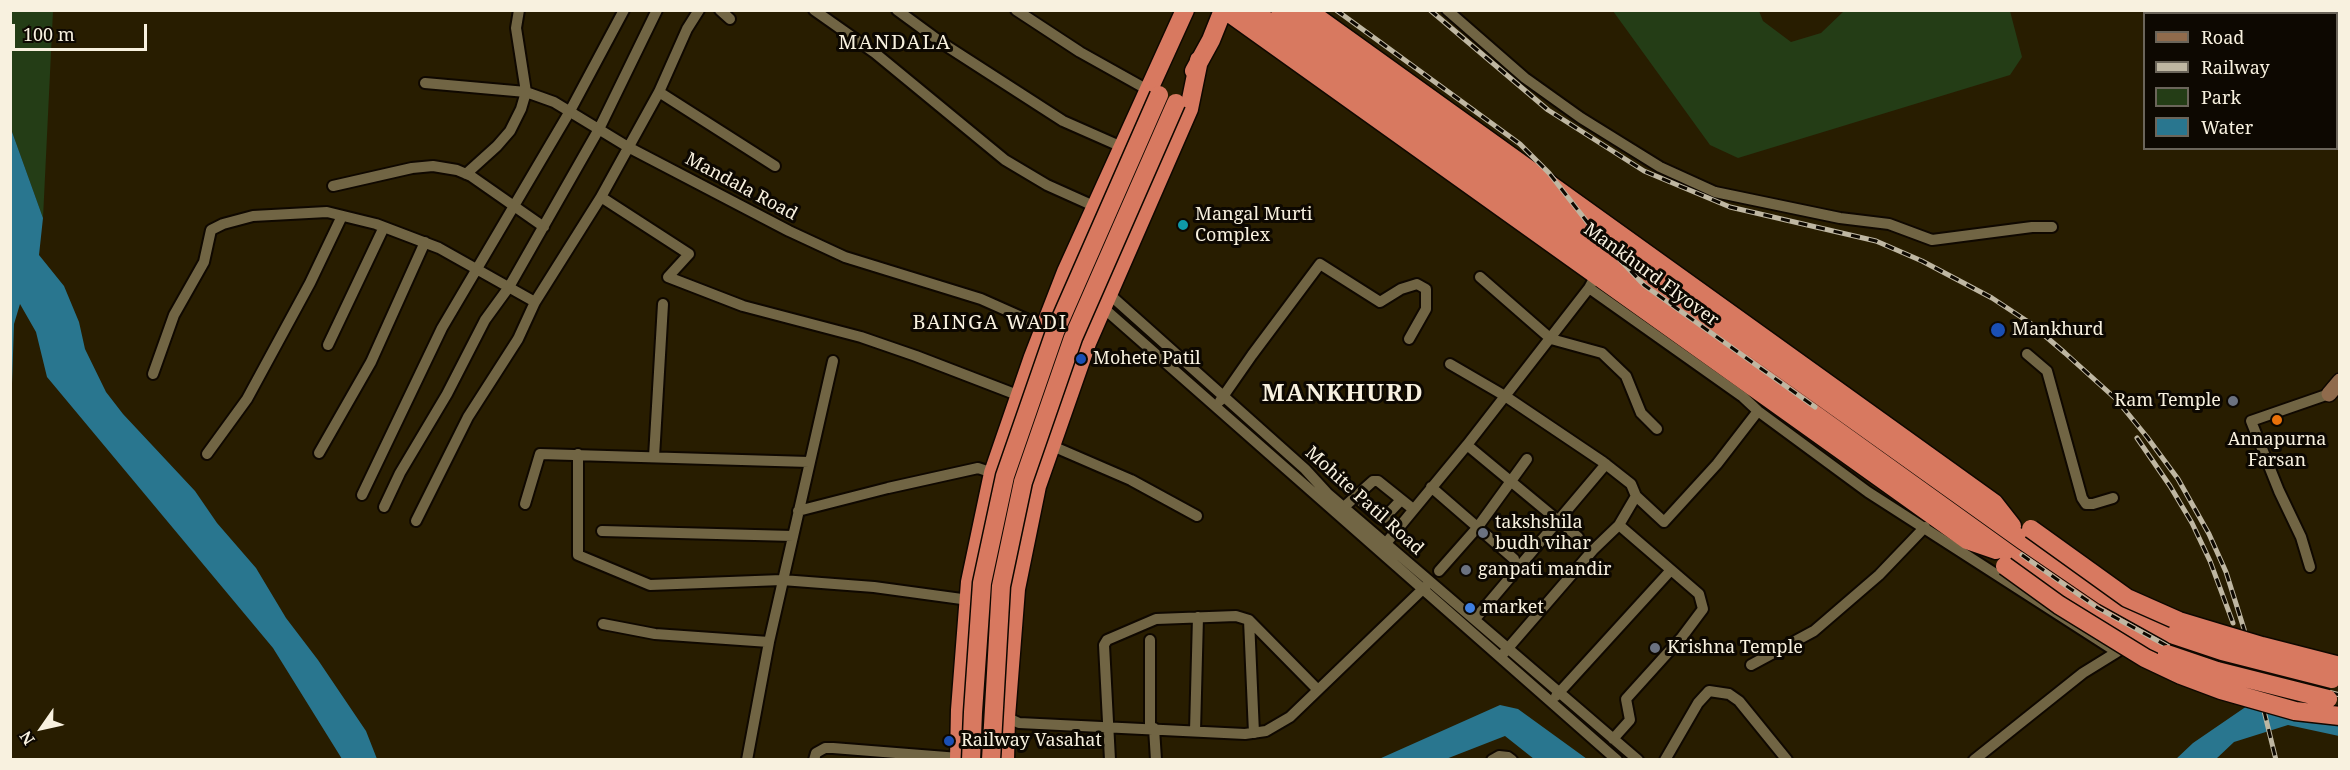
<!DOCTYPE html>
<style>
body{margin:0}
#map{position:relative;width:2350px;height:770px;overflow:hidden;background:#281d00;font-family:"Noto Serif",serif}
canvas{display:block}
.frame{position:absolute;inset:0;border:12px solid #f8f1df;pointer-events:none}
.legend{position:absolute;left:2143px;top:12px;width:195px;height:138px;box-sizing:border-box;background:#0d0801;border:2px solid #6b655a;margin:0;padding:8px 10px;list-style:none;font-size:18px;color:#f8f1df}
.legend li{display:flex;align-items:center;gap:12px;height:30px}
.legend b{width:30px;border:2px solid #6b655a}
.north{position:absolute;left:12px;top:698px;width:60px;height:60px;-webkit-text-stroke:4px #0d0801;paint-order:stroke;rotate:236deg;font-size:16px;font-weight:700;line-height:24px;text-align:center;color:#f8f1df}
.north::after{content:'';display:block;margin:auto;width:21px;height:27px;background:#f8f1df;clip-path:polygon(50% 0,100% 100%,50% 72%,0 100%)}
.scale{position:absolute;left:12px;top:24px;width:135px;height:27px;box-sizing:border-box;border:3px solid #f8f1df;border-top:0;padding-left:8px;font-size:18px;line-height:21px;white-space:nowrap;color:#f8f1df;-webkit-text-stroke:4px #0d0801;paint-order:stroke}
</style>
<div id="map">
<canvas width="2350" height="770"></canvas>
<div class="frame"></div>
<ul class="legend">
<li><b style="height:8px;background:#906b4c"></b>Road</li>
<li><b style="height:8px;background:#bfb7a2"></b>Railway</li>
<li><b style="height:16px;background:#243d16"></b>Park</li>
<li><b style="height:16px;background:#29768f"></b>Water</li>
</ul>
<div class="north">N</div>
<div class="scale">100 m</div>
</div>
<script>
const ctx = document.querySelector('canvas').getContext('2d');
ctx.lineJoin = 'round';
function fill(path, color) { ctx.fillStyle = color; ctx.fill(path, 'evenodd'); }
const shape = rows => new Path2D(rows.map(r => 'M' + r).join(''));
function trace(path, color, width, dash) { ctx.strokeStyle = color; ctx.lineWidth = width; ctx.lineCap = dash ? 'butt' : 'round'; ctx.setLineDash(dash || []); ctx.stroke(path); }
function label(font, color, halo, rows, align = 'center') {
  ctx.font = font + ' "Noto Serif",serif'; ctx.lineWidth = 6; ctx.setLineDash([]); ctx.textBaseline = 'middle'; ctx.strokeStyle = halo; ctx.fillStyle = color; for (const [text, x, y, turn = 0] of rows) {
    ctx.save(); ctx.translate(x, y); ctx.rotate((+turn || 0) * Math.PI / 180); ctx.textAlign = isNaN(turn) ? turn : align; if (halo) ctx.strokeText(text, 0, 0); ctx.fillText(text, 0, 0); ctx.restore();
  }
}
fill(shape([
 [11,11,53,11,43,218,11,129],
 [1613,11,1759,11,1763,21,1791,42,1821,33,1844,11,2010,11,2022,57,2010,75,1738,158,1710,145],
 [2235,11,2339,11,2339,17,2337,17,2336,14,2242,14]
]), '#243d16');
fill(shape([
 [11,129,43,218,39,255,64,286,79,322,85,349,106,392,123,414,195,491,217,523,256,568,286,618,318,660,366,731,377,759,342,759,273,648,47,377,36,332,20,304,14,324,11,413],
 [1500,705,1518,709,1587,759,1534,759,1505,736,1446,759,1379,759],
 [2247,706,2339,719,2339,736,2288,725,2234,742,2216,759,2175,760,2193,743]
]), '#29768f');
const street = shape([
 [720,10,730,19],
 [814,10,875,53,1005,160,1047,185,1096,207],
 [897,10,942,43,1063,121,1122,147],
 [1016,10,1080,52,1148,90],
 [1447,10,1525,78,1581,118,1660,167,1715,192,1840,218,1889,224,1932,240,2032,227,2052,227],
 [425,83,526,92,554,102,628,147,789,231,845,257,981,299,1044,327],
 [659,92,775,166],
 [466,174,497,146,510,131,521,109,526,92,516,28,519,10],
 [333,186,412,168,433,166,457,170,471,176,544,227],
 [601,197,689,254,668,277,743,306,861,337,916,356,1020,396],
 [1596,275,1589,288,1743,397,1758,411,1868,492,2117,652,2083,673,1974,760],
 [1074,276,1109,294,1305,469,1327,493,1638,760],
 [1480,277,1551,339,1602,353,1626,376,1641,413,1657,429],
 [1099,304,1617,760],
 [328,345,384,227],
 [2027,354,2047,371,2082,498,2086,504,2093,504,2113,498],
 [1450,364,1505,396,1603,462,1631,484,1636,496,1619,525,1593,550,1503,654],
 [153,374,174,315,204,262,211,230,223,224,253,216,327,212,376,224,439,248,535,302],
 [1220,401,1252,355,1320,264,1380,302,1401,289,1417,284,1426,289,1426,309,1409,339],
 [1050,445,1131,480,1197,516],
 [1467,445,1578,537],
 [319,453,371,362,425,242],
 [207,454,247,399,310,283,342,216],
 [578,454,578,555,650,585,782,580,874,587,969,600],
 [654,457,663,304],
 [1431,487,1514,559],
 [362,495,442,328,570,111,624,10],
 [1355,496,1380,518,1384,518,1401,500],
 [1636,496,1664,522,1717,464,1758,411],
 [525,504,540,454,809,462],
 [384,507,400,473,447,394,485,320,509,287,599,129,657,10],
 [1344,507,1373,481,1378,481,1413,509],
 [798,511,888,488,978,468,993,473],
 [416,521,468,417,518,339,535,302,601,197,659,92,687,29,699,10],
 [602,531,793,536],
 [1382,548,1467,445,1589,288],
 [2310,567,2301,537,2279,491,2251,421,2329,394],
 [1439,571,1477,528,1527,459],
 [1475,619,1606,464],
 [1249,620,1254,733],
 [603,624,655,634,769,642],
 [1751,665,1814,631,1879,575,1925,527],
 [1556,696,1671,570],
 [970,712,1006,717,1019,723,1245,734,1266,731,1290,717,1426,586],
 [1150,728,1150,640],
 [1154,728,1156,760],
 [1195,731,1198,617],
 [1613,739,1630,720,1626,699,1682,637,1703,609,1699,594,1619,525],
 [747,760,769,642,833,361],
 [814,760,816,753,825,748,833,748,959,758],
 [1110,760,1104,645,1107,640,1156,619,1236,616,1249,620,1317,689],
 [1492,760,1499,756,1508,757,1512,760],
 [1665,760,1698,703,1709,691,1729,694,1739,701,1787,760]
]);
const secondary = shape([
 [2329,394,2340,381]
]);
const highway = shape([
 [1225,10,1967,540,1996,550],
 [1252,10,2012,556,2095,613,2167,654],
 [1280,10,2022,540,2104,596,2174,635],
 [1307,10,1994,503,2012,526],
 [1194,71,1211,40,1223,10],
 [959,760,960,710,970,582,993,473,1033,357,1066,272,1185,10],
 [1005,760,1006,717,1016,589,1037,486,1087,343,1189,109,1199,60]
]);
trace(street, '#0f0800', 14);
trace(secondary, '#0f0800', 18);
trace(highway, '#0f0800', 21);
trace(street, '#716544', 10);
trace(secondary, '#906b4c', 15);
trace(highway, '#d87960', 18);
const rail = shape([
 [1336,10,1520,144,1549,173,1602,241,1644,285,1815,407],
 [1430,10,1548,110,1644,171,1730,207,1876,241,1922,261,1992,298,2030,323,2065,353,2116,399,2147,437,2178,479,2209,534,2226,572,2244,629,2276,760],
 [2137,438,2170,486,2192,523,2210,561,2233,623],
 [2022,555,2098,608,2169,647,2218,664,2340,695]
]);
trace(rail, '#bfb7a2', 5);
trace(rail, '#0d0801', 3, [9]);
const highwayBridge = shape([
 [2031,529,2127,598,2179,621,2262,646,2340,666],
 [2005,566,2059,605,2145,658,2181,675,2221,690,2295,711,2340,716],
 [2174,635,2222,651,2332,679],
 [2167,654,2217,671,2328,699],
 [971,760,973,712,982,583,1005,476,1055,332,1159,95],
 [991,760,1001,586,1023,482,1073,338,1176,103]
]);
trace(highwayBridge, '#0f0800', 21, []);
trace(highwayBridge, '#d87960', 18);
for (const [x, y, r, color] of [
 [1183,225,6,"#0f9aa8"],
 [1998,330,8,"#1a4fb4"],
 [1081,359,6,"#1a4fb4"],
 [2233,401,6,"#6b7280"],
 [2277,420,6,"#e8710a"],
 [1483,533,6,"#6b7280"],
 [1466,570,6,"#6b7280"],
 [1470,608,6,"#3f7fe0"],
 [1655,648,6,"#6b7280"],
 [949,741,6,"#1a4fb4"]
]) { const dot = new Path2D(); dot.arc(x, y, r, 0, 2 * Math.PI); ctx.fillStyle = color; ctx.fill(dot); trace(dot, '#0d0801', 2); }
label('18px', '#f8f1df', '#0d0801', [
 ["Mandala Road",741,187,28],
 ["Mankhurd Flyover",1651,275,36],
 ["Mohite Patil Road",1364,501,42]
]);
label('18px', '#f8f1df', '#0d0801', [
 ["Mangal Murti",1195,215],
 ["Complex",1195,236],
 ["Mankhurd",2012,330],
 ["Mohete Patil",1093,359],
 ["Ram Temple",2221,401,"right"],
 ["Annapurna",2277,440,"center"],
 ["Farsan",2277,461,"center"],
 ["takshshila",1495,523],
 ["budh vihar",1495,544],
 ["ganpati mandir",1478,570],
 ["market",1482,608],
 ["Krishna Temple",1667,648],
 ["Railway Vasahat",961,741]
], 'left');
ctx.letterSpacing = '1.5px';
label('20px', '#f8f1df', '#0d0801', [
 ["MANDALA",895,43],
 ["BAINGA WADI",990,323]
]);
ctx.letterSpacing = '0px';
ctx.letterSpacing = '1.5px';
label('bold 24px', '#f8f1df', '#0d0801', [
 ["MANKHURD",1343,394]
]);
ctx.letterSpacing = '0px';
</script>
